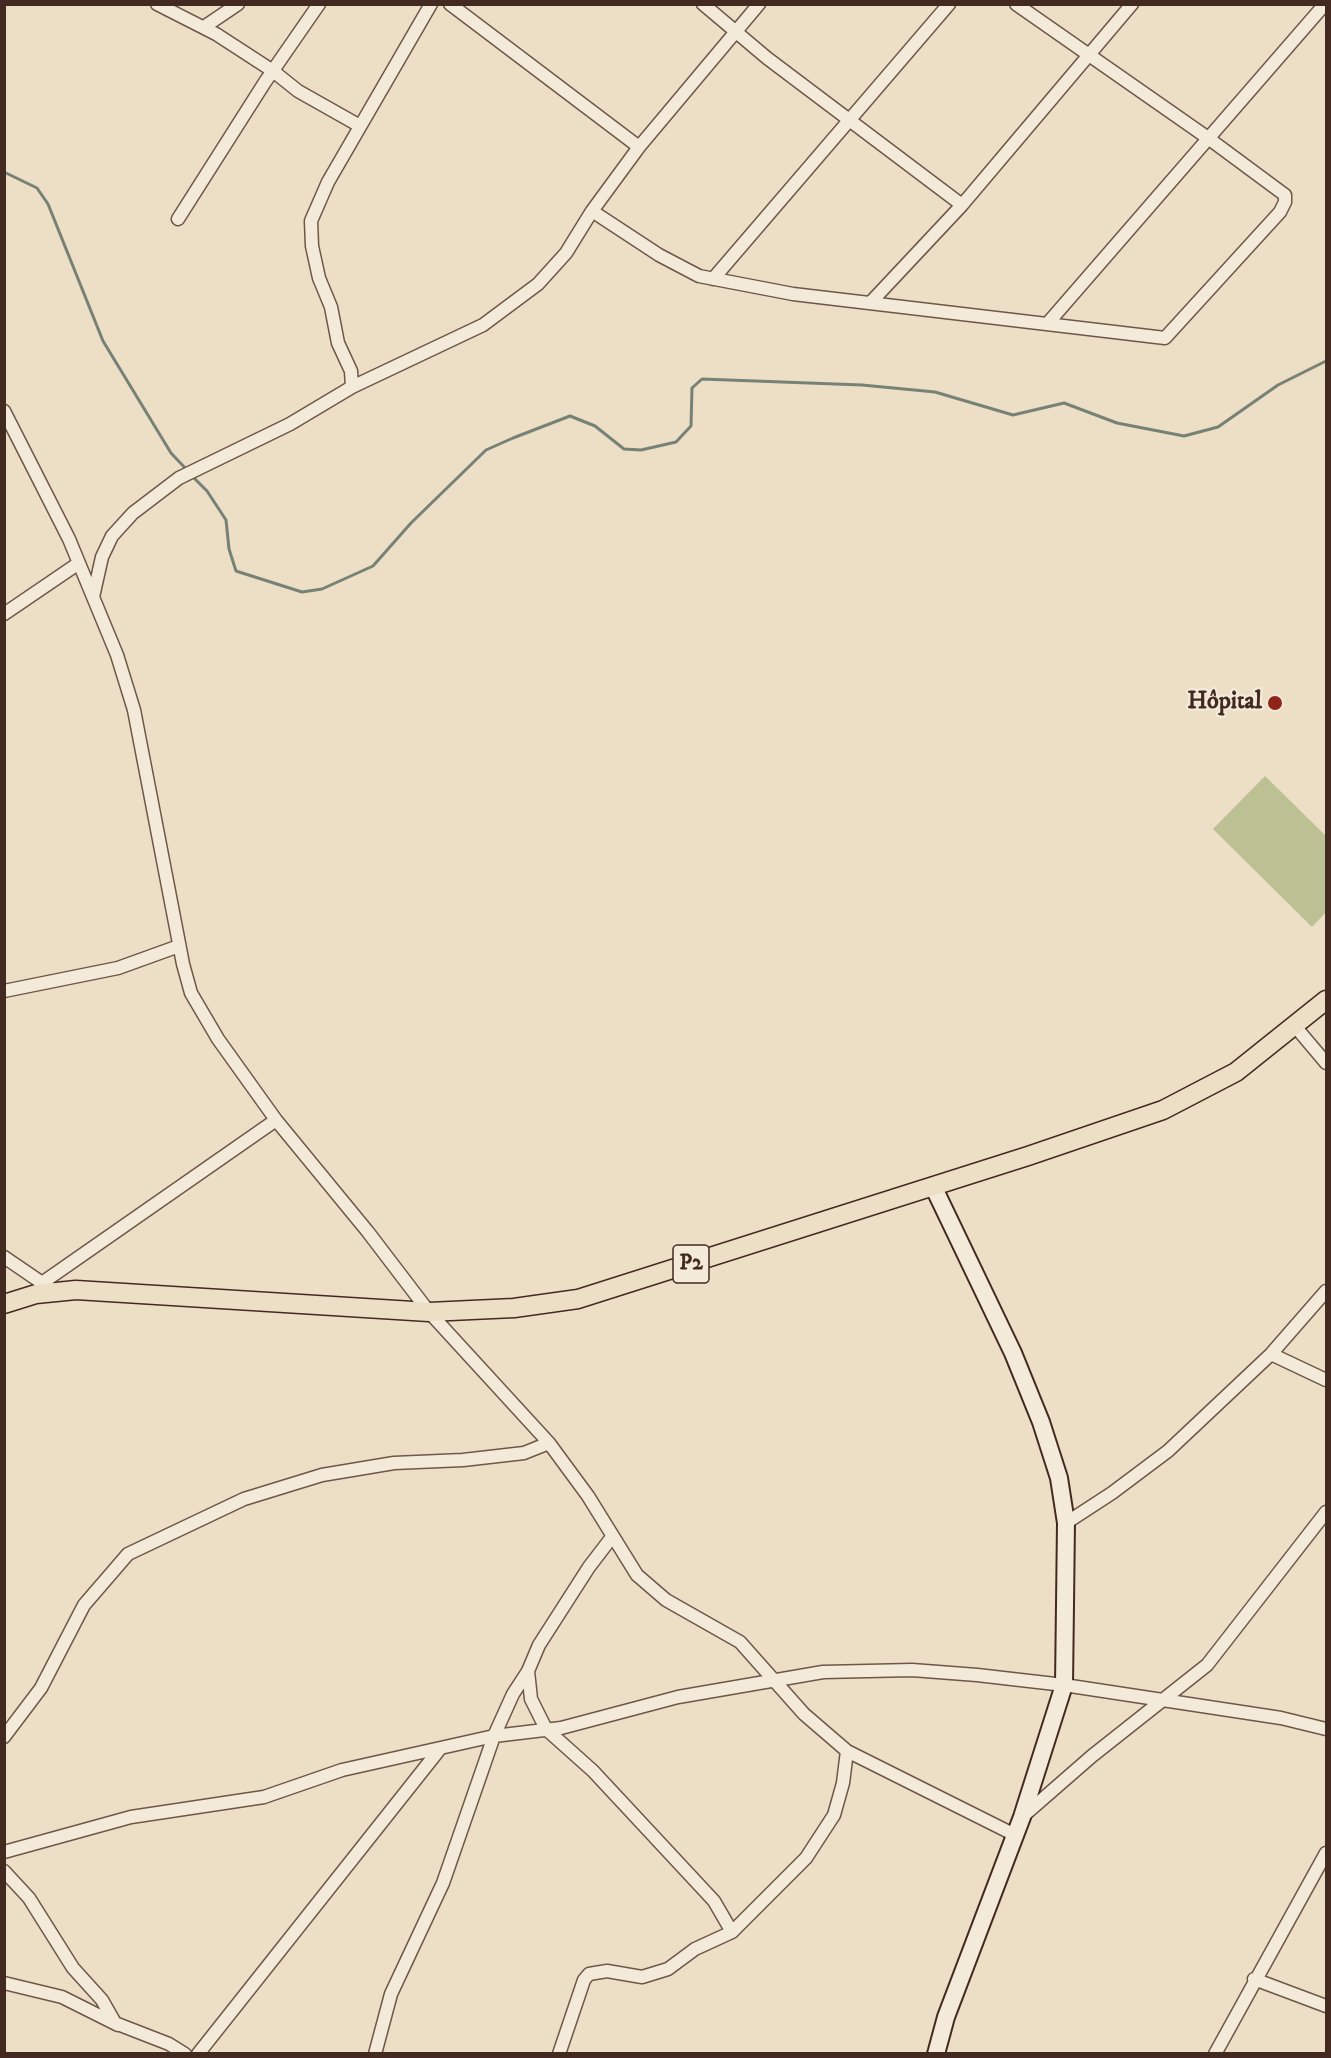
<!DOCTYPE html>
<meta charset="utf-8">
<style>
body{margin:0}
#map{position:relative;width:1331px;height:2058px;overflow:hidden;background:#eddec6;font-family:"IM FELL DW Pica",serif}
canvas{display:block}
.frame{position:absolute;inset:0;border:6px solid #432a21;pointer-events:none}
</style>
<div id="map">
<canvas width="1331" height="2058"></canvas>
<div class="frame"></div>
</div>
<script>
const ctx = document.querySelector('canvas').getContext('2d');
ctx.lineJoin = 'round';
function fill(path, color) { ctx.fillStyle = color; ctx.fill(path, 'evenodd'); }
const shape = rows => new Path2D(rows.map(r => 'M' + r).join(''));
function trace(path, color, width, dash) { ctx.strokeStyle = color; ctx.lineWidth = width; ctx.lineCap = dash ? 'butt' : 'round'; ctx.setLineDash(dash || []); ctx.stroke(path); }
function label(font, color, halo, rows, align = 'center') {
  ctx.font = font + ' "IM FELL DW Pica",serif'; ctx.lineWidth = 4.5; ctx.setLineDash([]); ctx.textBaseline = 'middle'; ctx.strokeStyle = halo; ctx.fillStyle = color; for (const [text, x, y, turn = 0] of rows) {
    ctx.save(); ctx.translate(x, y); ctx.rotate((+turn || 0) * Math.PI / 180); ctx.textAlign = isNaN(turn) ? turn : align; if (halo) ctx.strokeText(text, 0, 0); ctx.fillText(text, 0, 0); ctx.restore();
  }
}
fill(shape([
 [1265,776,1326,836,1326,912,1312,927,1213,829]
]), '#bdc092');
trace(shape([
 [4,172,37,188,48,204,103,341,171,453,188,471],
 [192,476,207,491,226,520,229,549,236,571,302,592,322,589,373,566,411,523,486,450,513,438,570,416,595,426,624,449,641,450,676,442,691,426,692,388,702,379,862,385,935,392,1013,415,1064,403,1117,423,1184,436,1218,427,1278,385,1326,361]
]), '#778276', 3);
const street = shape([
 [157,4,216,34,273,71,298,91,360,126],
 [450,4,639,147],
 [703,4,767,58,962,205],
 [204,27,238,4],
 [592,211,659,255,699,276,793,294,1165,338,1280,212,1285,202,1285,195,1208,138,1016,4],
 [178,219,265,82,319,4],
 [713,279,949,4],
 [872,301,962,205,1132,4],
 [1048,323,1325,4],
 [352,387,351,371,338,343,331,307,319,278,312,246,311,221,328,182,431,4],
 [4,411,69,539,117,655,134,710,183,964,191,993,218,1039,276,1120,368,1232,429,1312,549,1443,588,1496,637,1575,666,1600,740,1642,804,1714,847,1751,1015,1835],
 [93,597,102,557,112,536,133,513,179,478,290,424,352,387,483,325,538,284,566,253,592,211,639,147,759,4],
 [4,614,79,563],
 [4,991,118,968,179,946],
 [1294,1025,1326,1063],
 [4,1257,48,1287],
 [42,1283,276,1120],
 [1271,1354,1326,1380],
 [1066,1523,1112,1493,1168,1451,1271,1354,1326,1291],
 [612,1537,589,1567,539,1645,528,1671,531,1699,546,1729,593,1771,714,1901,732,1932],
 [4,1737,41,1688,84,1605,128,1554,244,1499,322,1475,394,1463,463,1460,524,1453,549,1443],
 [1022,1817,1092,1756,1207,1665,1326,1512],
 [4,1852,131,1817,264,1797,342,1770,494,1736,561,1728,678,1697,823,1672,912,1670,977,1675,1064,1685,1281,1718,1326,1729],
 [4,1871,29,1898,73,1968,102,2000,115,2023,169,2044,185,2054],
 [1254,1979,1326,2006],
 [4,1983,62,1997,118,2025],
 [198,2054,439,1750],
 [375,2054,391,1994,443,1883,494,1736,513,1694,528,1671],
 [559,2054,584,1980,589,1974,607,1971,642,1977,668,1969,695,1949,732,1932,806,1858,834,1815,843,1783,847,1751],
 [1215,2054,1326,1853]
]);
const secondary = shape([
 [933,1186,1013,1353,1041,1422,1059,1478,1066,1523,1064,1685,1022,1817,946,2017,936,2054]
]);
const primary = shape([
 [4,1304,36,1294,76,1290,429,1312,514,1308,578,1299,1028,1156,1163,1110,1236,1072,1326,1000]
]);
trace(street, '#6e574a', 15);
trace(secondary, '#432a21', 20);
trace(primary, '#432a21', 21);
trace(street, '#f3eada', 12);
trace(secondary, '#f3eada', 16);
trace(primary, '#eddec6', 18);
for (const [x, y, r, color] of [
 [1275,703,8,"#8f2418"]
]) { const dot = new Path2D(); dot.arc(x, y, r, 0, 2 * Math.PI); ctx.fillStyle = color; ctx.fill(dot); trace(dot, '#f3eada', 2); }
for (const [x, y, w] of [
 [691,1264,36]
]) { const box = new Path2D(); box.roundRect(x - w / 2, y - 19, w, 38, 4.5); ctx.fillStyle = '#f3eada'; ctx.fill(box); trace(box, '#432a21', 1.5); }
label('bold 22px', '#432a21', null, [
 ["P2",691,1264]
]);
label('bold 24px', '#432a21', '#f3eada', [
 ["Hôpital",1262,703]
], 'right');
</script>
